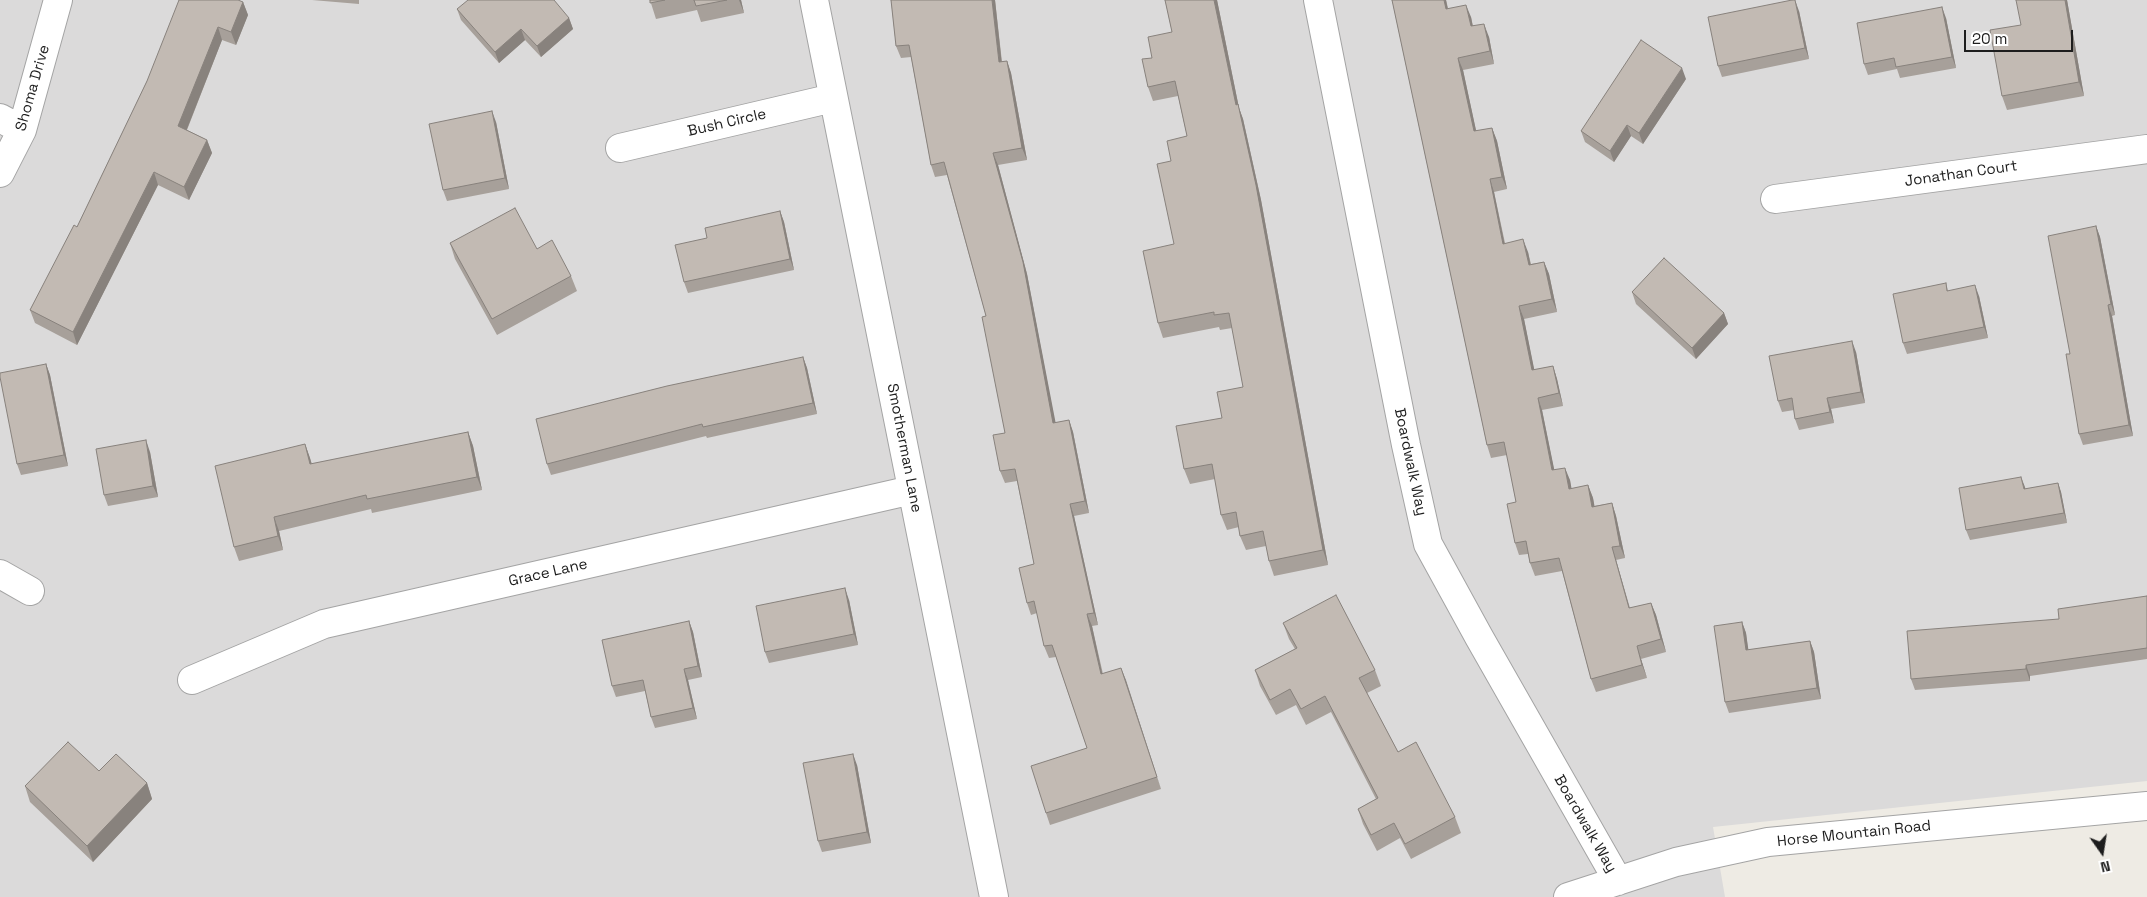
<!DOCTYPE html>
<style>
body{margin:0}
#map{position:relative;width:2147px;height:897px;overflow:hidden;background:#eeebe4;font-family:"Space Grotesk",sans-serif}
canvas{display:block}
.north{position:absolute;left:2077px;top:827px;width:50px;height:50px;-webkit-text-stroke:4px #fff;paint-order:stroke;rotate:167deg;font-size:14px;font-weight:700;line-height:20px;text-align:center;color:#1d1d1d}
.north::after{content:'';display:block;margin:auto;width:18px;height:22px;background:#1d1d1d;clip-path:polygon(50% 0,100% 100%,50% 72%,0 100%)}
.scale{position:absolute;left:1964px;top:30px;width:109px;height:22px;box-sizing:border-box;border:2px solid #1d1d1d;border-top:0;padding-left:6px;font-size:15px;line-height:18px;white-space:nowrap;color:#1d1d1d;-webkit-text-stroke:4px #fff;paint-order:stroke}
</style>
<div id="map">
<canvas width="2147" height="897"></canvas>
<div class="north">N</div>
<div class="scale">20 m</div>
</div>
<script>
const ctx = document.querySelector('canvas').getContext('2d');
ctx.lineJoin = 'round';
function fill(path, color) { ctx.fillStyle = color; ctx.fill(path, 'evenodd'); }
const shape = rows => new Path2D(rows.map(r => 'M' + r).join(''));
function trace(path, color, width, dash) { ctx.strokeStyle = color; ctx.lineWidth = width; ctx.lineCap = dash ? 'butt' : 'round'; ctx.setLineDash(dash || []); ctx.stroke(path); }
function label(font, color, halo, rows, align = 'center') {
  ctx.font = font + ' "Space Grotesk",sans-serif'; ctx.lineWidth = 4; ctx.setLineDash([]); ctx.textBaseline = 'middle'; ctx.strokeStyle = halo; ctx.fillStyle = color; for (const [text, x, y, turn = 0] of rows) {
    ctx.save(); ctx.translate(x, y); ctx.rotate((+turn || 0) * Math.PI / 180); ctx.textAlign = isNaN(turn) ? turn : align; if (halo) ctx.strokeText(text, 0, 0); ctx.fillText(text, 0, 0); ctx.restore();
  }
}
fill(shape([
 [0,0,2147,0,2147,781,1713,827,1725,897,0,897]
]), '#dbdada');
const minor = shape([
 [814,0,994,897],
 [1318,0,1406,445,1428,544,1479,637,1618,881],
 [0,118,22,130],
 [620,148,833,98],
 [0,173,22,130,58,0],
 [1775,199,2147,149],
 [0,574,30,591],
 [192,680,324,624,912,490],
 [1568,897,1676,862,1768,842,2147,806]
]);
trace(minor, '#a4a4a4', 30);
trace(minor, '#fff', 28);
fill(shape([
 [312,0,359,0,359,4],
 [650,0,741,0,744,13,701,22,697,10,656,19],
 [891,0,995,0,1002,62,1007,61,1011,73,1027,160,998,165,1027,274,1055,423,1069,420,1073,432,1089,513,1074,516,1098,625,1092,626,1103,674,1121,668,1161,789,1050,825,1046,813,1087,748,1056,657,1049,658,1044,646,1037,613,1031,615,1027,603,1034,564,1017,481,1005,483,1000,471,1005,433,986,316,947,175,935,177,931,165,911,57,901,58,896,46],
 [1165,0,1217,0,1239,108,1243,119,1261,200,1328,565,1274,576,1269,561,1266,546,1246,550,1240,536,1239,527,1227,530,1221,515,1215,479,1190,484,1184,469,1222,418,1243,387,1232,328,1220,330,1219,327,1163,338,1158,323,1174,244,1171,161,1187,136,1178,96,1153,101,1148,87,1152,58,1172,32],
 [1392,0,1446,0,1448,8,1471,17,1473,26,1489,37,1494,64,1463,70,1476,131,1492,128,1497,141,1507,189,1494,192,1505,243,1528,252,1531,264,1544,262,1549,274,1557,312,1524,319,1534,370,1553,366,1557,379,1563,406,1542,410,1554,470,1570,480,1571,489,1588,485,1593,498,1594,506,1612,503,1616,516,1625,558,1616,560,1630,608,1651,603,1656,615,1666,652,1641,659,1647,678,1596,692,1591,679,1562,571,1535,576,1530,563,1528,554,1519,555,1515,543,1516,502,1507,455,1491,458,1487,445],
 [2067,0,2084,96,2007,110,2002,96,2021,25],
 [243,2,248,15,236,45,222,40,187,130,207,140,212,153,189,200,158,185,77,345,35,323,30,310,77,227,147,81],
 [457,9,569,18,573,29,541,57,525,40,499,63,461,20],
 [1799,11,1809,59,1722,77,1718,66],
 [1946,18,1956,68,1900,78,1897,69,1868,75,1864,64],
 [1686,79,1643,144,1631,136,1614,162,1585,142,1581,131],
 [496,122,509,189,447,201,443,190],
 [780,211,784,222,794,270,688,293,684,282,707,238],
 [2096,226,2100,237,2115,315,2112,316,2133,436,2083,445,2079,434,2070,354],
 [450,243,537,249,571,276,577,291,497,335,455,259],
 [1946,283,1948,291,1979,296,1988,338,1907,354,1903,343],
 [1632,292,1724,313,1728,324,1696,359,1636,304],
 [1856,352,1865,403,1831,409,1834,423,1799,430,1795,419,1794,410,1782,412,1778,401],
 [803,357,807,368,817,414,707,438,706,436,551,475,547,464],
 [46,364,50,375,68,466,21,475,17,464],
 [468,432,473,446,482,490,372,513,371,509,279,531,283,550,239,561,234,547,305,444,312,464],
 [150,452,158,497,108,506,104,495],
 [2058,483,2061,492,2067,523,1970,540,1966,530,2025,487,2025,489],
 [2147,596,2147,659,2030,676,2030,681,1915,690,1911,679,2059,619],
 [849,600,858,645,769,663,765,652],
 [689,621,693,632,702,677,688,680,697,719,655,728,651,717,645,691,616,697,612,686],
 [1742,622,1746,633,1748,650,1810,641,1814,652,1821,699,1729,713,1725,702],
 [1283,623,1375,670,1381,686,1367,693,1398,752,1455,817,1461,833,1411,859,1400,838,1377,851,1363,824,1358,809,1376,799,1331,712,1306,725,1296,705,1276,715,1260,686,1255,670,1295,649,1289,639],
 [857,765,871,843,822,852,818,841],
 [147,783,152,799,93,862,30,802,25,786]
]), '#a7a09a');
fill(shape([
 [739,0,741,0,744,13],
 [992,0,995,0,1003,75,999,62],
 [1214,0,1217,0,1239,108,1243,119,1261,200,1328,565,1323,550,1236,105],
 [1444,0,1446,0,1450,21,1446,9],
 [1795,0,1799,11,1809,59,1805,48],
 [2065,0,2067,0,2084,96,2079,82],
 [243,2,248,15,236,45,231,32],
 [1466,5,1471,17,1475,39,1471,26],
 [1942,7,1946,18,1956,68,1952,57],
 [569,18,573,29,541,57,537,46],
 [1484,24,1489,37,1494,64,1490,51],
 [218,27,222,40,183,139,178,126],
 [521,29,525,40,499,63,495,52],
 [1458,58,1463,70,1479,144,1474,131],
 [1007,61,1011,73,1027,160,1022,148],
 [1682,68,1686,79,1643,144,1639,133],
 [492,111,496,122,509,189,505,178],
 [1627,125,1631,136,1614,162,1610,151],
 [1492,128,1497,141,1507,189,1502,177],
 [207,140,212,153,189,200,184,187],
 [993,153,998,165,1027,274,1058,435,1053,423],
 [154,172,158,185,77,345,73,332],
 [1490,179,1494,192,1507,256,1503,244],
 [780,211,784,222,794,270,790,259],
 [2096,226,2100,237,2115,315,2111,304],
 [1523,239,1528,252,1533,277,1529,265],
 [1544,262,1549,274,1557,312,1552,299],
 [1975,285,1979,296,1988,338,1984,327],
 [2108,305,2112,316,2133,436,2129,425],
 [1519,306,1524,319,1537,383,1532,370],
 [1724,313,1728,324,1696,359,1692,348],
 [1852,341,1856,352,1865,403,1861,392],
 [803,357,807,368,817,414,813,403],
 [46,364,50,375,68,466,64,455],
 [1553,366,1557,379,1563,406,1559,393],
 [1538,398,1542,410,1557,483,1552,470],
 [1827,398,1831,409,1834,423,1830,412],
 [1069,420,1073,432,1089,513,1085,501],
 [468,432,473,446,482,490,477,477],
 [146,440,150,452,158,497,153,486],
 [305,444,310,458,315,478,310,464],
 [1565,468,1570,480,1574,502,1569,489],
 [2021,477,2025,487,2027,499,2024,489],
 [2058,483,2061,492,2067,523,2064,513],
 [1588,485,1593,498,1597,519,1592,507],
 [1612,503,1616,516,1625,558,1620,546],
 [1070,504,1074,516,1098,625,1094,613],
 [274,517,279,531,283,550,278,536],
 [1612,547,1616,560,1633,621,1629,608],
 [845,588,849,600,858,645,854,634],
 [1651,603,1656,615,1666,652,1661,639],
 [1087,614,1092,626,1105,687,1101,674],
 [689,621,693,632,702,677,698,666],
 [1742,622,1746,633,1750,661,1746,650],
 [1810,641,1814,652,1821,699,1817,688],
 [1637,646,1641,659,1647,678,1642,665],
 [2026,665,2030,676,2030,681,2026,669],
 [1121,668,1126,680,1161,789,1157,777],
 [684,669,688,680,697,719,693,708],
 [853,754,857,765,871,843,867,832],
 [147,783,152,799,93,862,87,846]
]), '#88827d');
const building = shape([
 [179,0,238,0,243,2,231,32,218,27,178,126,207,140,184,187,154,172,73,332,30,310,74,225,77,227,147,81,179,0],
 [468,0,554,0,569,18,537,46,521,29,495,52,457,9,468,0],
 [650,0,665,0,650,3,650,0],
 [694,0,727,0,696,6,694,0],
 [891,0,992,0,999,62,1007,61,1022,148,993,153,1023,262,1053,423,1069,420,1085,501,1070,504,1094,613,1087,614,1101,674,1121,668,1157,777,1046,813,1031,766,1087,748,1052,645,1044,646,1034,601,1027,603,1019,568,1034,564,1015,469,1000,471,993,435,1005,433,982,317,986,316,944,162,931,165,909,45,896,46,891,0],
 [1165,0,1214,0,1236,105,1238,104,1256,185,1323,550,1269,561,1263,531,1240,536,1236,512,1221,515,1212,464,1184,469,1176,426,1222,418,1217,392,1243,387,1229,313,1214,315,1214,312,1158,323,1143,251,1174,244,1157,164,1171,161,1167,141,1187,136,1175,81,1148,87,1142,59,1152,58,1148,37,1172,32,1165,0],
 [1392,0,1444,0,1446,9,1466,5,1471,26,1484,24,1490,51,1458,58,1474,131,1492,128,1502,177,1490,179,1503,244,1523,239,1529,265,1544,262,1552,299,1519,306,1532,370,1553,366,1559,393,1538,398,1552,470,1565,468,1569,489,1588,485,1592,507,1612,503,1620,546,1612,547,1629,608,1651,603,1661,639,1637,646,1642,665,1591,679,1559,558,1530,563,1526,541,1515,543,1507,504,1516,502,1504,442,1487,445,1392,0],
 [1792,0,1795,0,1805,48,1718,66,1708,17,1792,0],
 [2016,0,2065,0,2079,82,2002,96,1990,30,2021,25,2016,0],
 [1942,7,1952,57,1896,67,1894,58,1864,64,1857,23,1942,7],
 [1641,40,1682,68,1639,133,1627,125,1610,151,1581,131,1641,40],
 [492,111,505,178,443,190,429,124,492,111],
 [515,208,537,249,552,240,571,276,492,319,450,243,515,208],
 [780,211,790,259,684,282,675,245,707,238,705,228,780,211],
 [2096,226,2111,304,2108,305,2129,425,2079,434,2066,354,2070,354,2048,236,2096,226],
 [1664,258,1724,313,1692,348,1632,292,1664,258],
 [1946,283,1947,291,1975,285,1984,327,1903,343,1893,294,1946,283],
 [1852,341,1861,392,1827,398,1830,412,1795,419,1792,398,1778,401,1769,356,1852,341],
 [803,357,813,403,703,427,702,424,547,464,536,419,667,386,803,357],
 [46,364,64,455,17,464,0,377,0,373,46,364],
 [468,432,477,477,367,499,366,495,274,517,278,536,234,547,215,466,305,444,310,464,468,432],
 [146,440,153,486,104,495,96,449,146,440],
 [2021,477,2024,489,2058,483,2064,513,1966,530,1959,488,2021,477],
 [845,588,854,634,765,652,756,606,845,588],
 [1336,595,1375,670,1359,678,1398,752,1416,742,1455,817,1405,844,1394,823,1371,835,1358,809,1378,798,1325,696,1301,709,1290,689,1270,700,1255,670,1297,648,1283,623,1336,595],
 [2147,596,2147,648,2026,665,2026,669,1911,679,1907,631,2059,619,2058,609,2147,596],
 [689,621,698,666,684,669,693,708,651,717,643,680,612,686,602,640,689,621],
 [1742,622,1746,650,1810,641,1817,688,1725,702,1714,626,1742,622],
 [68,742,99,771,116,754,147,783,87,846,25,786,68,742],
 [853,754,867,832,818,841,803,763,853,754]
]);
fill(building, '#c2bab3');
trace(building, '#88827d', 1);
label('15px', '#1d1d1d', '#fff', [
 ["Shoma Drive",33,88,-74],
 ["Bush Circle",727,123,-13],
 ["Jonathan Court",1961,174,-8],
 ["Smotherman Lane",904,448,79],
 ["Boardwalk Way",1410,462,78],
 ["Grace Lane",548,573,-13],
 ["Boardwalk Way",1585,824,60],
 ["Horse Mountain Road",1854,834,-6]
]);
</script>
